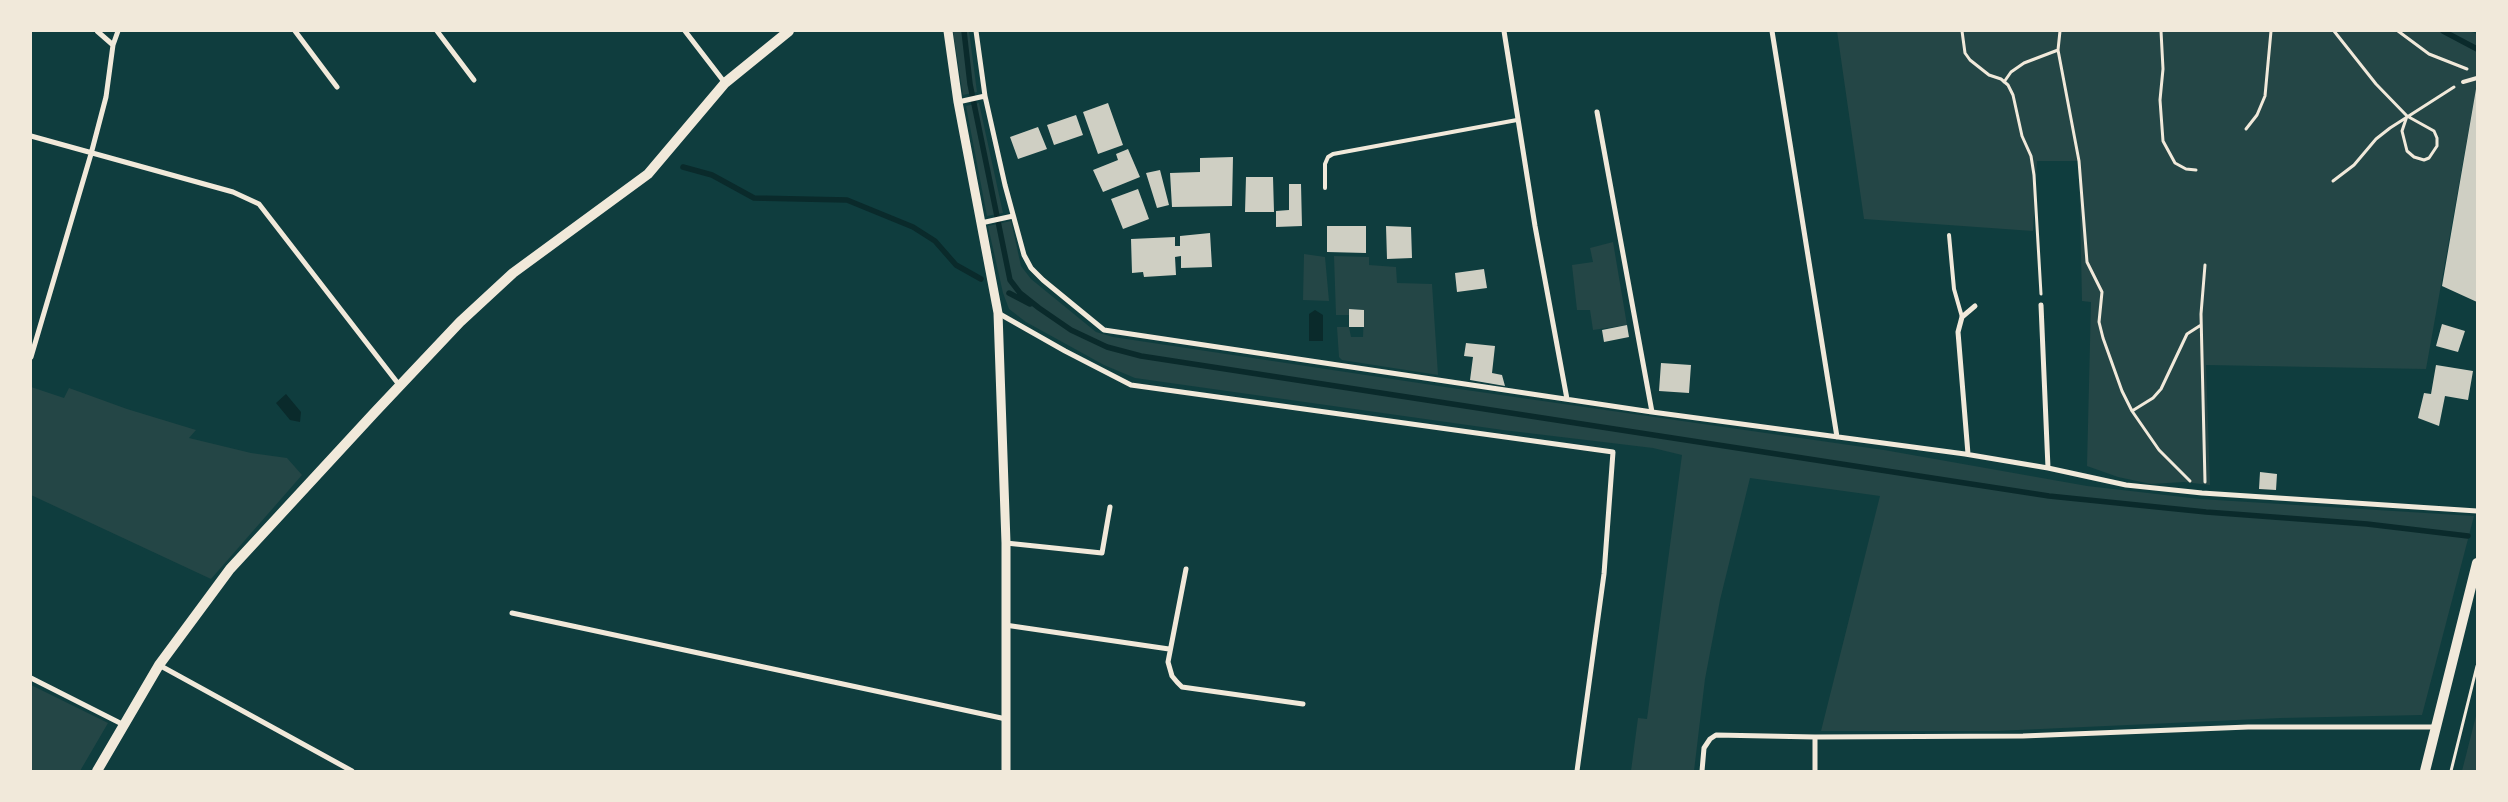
<!DOCTYPE html>
<style>
body{margin:0}
#map{position:relative;width:2508px;height:802px;overflow:hidden;background:#0f3d3e;font-family:"Sofia Sans Condensed",sans-serif}
canvas{display:block}
.frame{position:absolute;inset:0;border:32px solid #f1e9da;pointer-events:none}
</style>
<div id="map">
<canvas width="2508" height="802"></canvas>
<div class="frame"></div>
</div>
<script>
const ctx = document.querySelector('canvas').getContext('2d');
ctx.lineJoin = 'round';
function fill(path, color) { ctx.fillStyle = color; ctx.fill(path, 'evenodd'); }
const shape = rows => new Path2D(rows.map(r => 'M' + r).join(''));
function trace(path, color, width, dash) { ctx.strokeStyle = color; ctx.lineWidth = width; ctx.lineCap = dash ? 'butt' : 'round'; ctx.setLineDash(dash || []); ctx.stroke(path); }
fill(shape([
 [953,31,969,31,977,92,963,95],
 [1837,31,2469,31,2477,34,2477,83,2426,369,2206,365,2210,485,2184,482,2151,484,2118,477,2087,466,2091,302,2082,301,2079,161,2037,161,2033,231,1864,219],
 [979,103,1003,213,987,216,966,106],
 [1011,221,1021,266,1031,279,1096,332,1113,337,1452,388,1884,450,2087,486,2200,499,2474,516,2422,715,2281,718,1997,731,1821,731,1880,496,1750,478,1720,600,1705,679,1694,771,1631,771,1638,718,1647,719,1682,455,1653,448,1503,430,1135,378,1104,365,1026,322,1009,309,1003,293,988,226],
 [1613,242,1627,325,1593,330,1590,310,1577,310,1572,265,1593,262,1590,248],
 [1304,254,1325,257,1329,301,1303,300],
 [1334,256,1369,257,1369,265,1396,267,1397,283,1432,284,1438,375,1342,360,1339,357,1337,327,1349,327,1351,337,1363,337,1364,310,1349,309,1349,315,1336,315],
 [31,387,64,398,69,388,127,409,196,430,189,438,251,453,287,458,302,475,211,579,31,495],
 [31,685,108,723,80,771,31,771],
 [2477,712,2477,771,2462,771]
]), '#244646');
fill(shape([
 [1315,310,1323,315,1323,341,1309,341,1309,314],
 [286,394,301,412,300,422,290,420,276,403]
]), '#0a2a2b');
trace(shape([
 [964,31,970,84,1010,280,1020,293,1039,308,1071,330,1107,347,1141,356,2049,496,2206,512,2367,524,2468,536],
 [2443,31,2477,49],
 [683,167,712,175,754,198,847,200,913,227,935,241,956,265,981,279],
 [1009,293,1030,304]
]), '#0a2a2b', 5.5);
fill(shape([
 [2476,89,2477,89,2477,302,2442,286],
 [1108,103,1123,145,1098,154,1083,112],
 [1076,115,1083,135,1054,145,1047,125],
 [1038,127,1047,149,1018,159,1010,137],
 [1128,149,1140,177,1103,192,1093,170,1118,160,1116,154],
 [1233,157,1232,206,1172,207,1170,173,1200,172,1200,158],
 [1160,170,1169,205,1157,208,1146,173],
 [1246,177,1273,177,1274,212,1245,212],
 [1289,184,1301,184,1302,226,1276,227,1276,211,1289,210],
 [1138,189,1149,219,1123,229,1111,199],
 [1327,226,1366,226,1366,253,1327,252],
 [1386,226,1411,227,1412,258,1387,259],
 [1210,233,1212,267,1181,268,1181,256,1175,257,1176,275,1144,277,1143,272,1132,273,1131,239,1175,237,1175,246,1180,246,1180,236],
 [1484,269,1487,288,1457,292,1455,273],
 [1349,309,1364,310,1364,327,1349,327],
 [2442,324,2465,331,2458,352,2436,346],
 [1627,325,1629,337,1604,342,1602,330],
 [1466,343,1495,346,1492,373,1502,375,1505,386,1470,380,1473,357,1464,356],
 [1661,363,1691,365,1689,393,1659,391],
 [2436,365,2473,371,2468,400,2445,396,2439,426,2418,418,2424,393,2431,394],
 [2260,472,2277,474,2276,490,2259,489]
]), '#cfcfc3');
trace(shape([
 [1962,31,1965,53,1970,60,1989,75,2001,79,2008,85,2013,95,2022,136,2031,156,2034,175,2041,294],
 [2161,31,2163,69,2160,100,2163,141,2175,163,2186,169,2196,170],
 [2334,31,2376,84,2407,116,2434,131,2437,138,2437,146,2429,158,2424,160,2414,157,2407,151,2402,131,2407,116],
 [2398,31,2429,54,2467,69],
 [2058,50,2060,31],
 [2004,82,2011,72,2024,63,2058,50,2079,161,2087,262,2102,292,2099,322,2103,338,2122,391,2132,411,2159,450,2190,481],
 [2246,129,2257,115,2265,96,2271,31],
 [2333,181,2354,165,2376,139,2390,128,2454,87],
 [2205,265,2201,314,2205,482],
 [2132,411,2153,398,2161,389,2187,334,2201,325],
 [2451,771,2477,666]
]), '#f1e9da', 3);
trace(shape([
 [2463,82,2477,78],
 [1325,188,1325,164,1328,157,1333,154,1517,120],
 [1949,235,1954,289,1962,317]
]), '#f1e9da', 4);
trace(shape([
 [97,31,113,45],
 [295,31,337,87],
 [437,31,474,80],
 [685,31,725,83],
 [976,31,985,96,1005,185,1024,255,1031,268,1043,280,1104,330,1652,412,1965,454,2048,468,2126,485,2202,493,2477,511],
 [1504,31,1535,226,1567,399],
 [1772,31,1837,437],
 [958,102,985,96],
 [1597,112,1652,412],
 [31,136,233,192,259,204,400,386],
 [981,223,1013,216],
 [2041,305,2048,468],
 [998,313,1065,351,1131,385,1613,452,1604,574,1577,771],
 [31,357,91,154,106,97,113,45,118,31],
 [1968,454,1958,332,1962,317,1975,306],
 [1006,543,1102,553,1110,507],
 [1186,569,1168,662,1172,676,1177,682,1182,687,1303,704],
 [512,613,1006,719],
 [1005,625,1169,649],
 [159,665,352,771],
 [31,678,124,725],
 [1815,737,1815,771],
 [1702,771,1704,748,1710,739,1716,735,1815,737,2023,736,2248,727,2436,727]
]), '#f1e9da', 5);
trace(shape([
 [948,31,958,102,998,313,1006,543,1006,771]
]), '#f1e9da', 9);
trace(shape([
 [97,771,159,665,230,569,375,412,460,322,513,273,648,174,725,83,789,31],
 [2425,771,2477,563]
]), '#f1e9da', 10);
</script>
